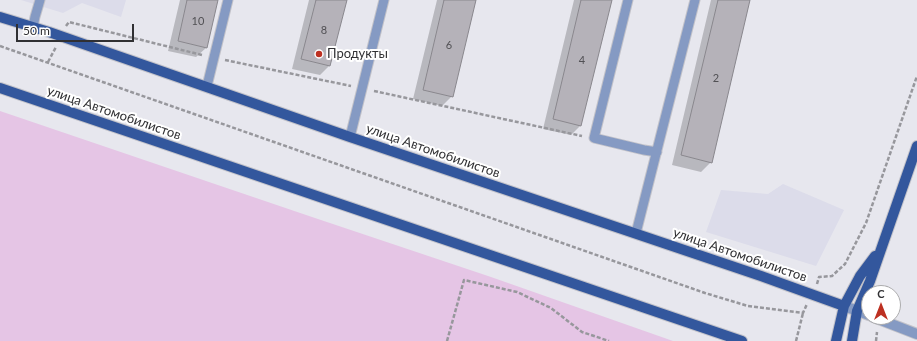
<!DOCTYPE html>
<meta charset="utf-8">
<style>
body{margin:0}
#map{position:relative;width:917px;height:341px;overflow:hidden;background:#e7e7ee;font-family:Lato,sans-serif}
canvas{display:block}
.north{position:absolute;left:861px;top:285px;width:40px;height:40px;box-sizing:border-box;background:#fff;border:1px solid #acacad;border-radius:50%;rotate:0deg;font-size:11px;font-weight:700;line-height:16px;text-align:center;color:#303033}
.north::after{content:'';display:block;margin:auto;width:14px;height:18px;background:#bd3021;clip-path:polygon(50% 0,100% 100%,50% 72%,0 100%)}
.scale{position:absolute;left:16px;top:24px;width:118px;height:18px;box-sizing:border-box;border:2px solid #303033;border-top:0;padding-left:5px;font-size:12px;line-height:14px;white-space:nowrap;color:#303033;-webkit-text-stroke:3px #fff;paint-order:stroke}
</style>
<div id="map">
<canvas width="917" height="341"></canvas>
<div class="north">С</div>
<div class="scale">50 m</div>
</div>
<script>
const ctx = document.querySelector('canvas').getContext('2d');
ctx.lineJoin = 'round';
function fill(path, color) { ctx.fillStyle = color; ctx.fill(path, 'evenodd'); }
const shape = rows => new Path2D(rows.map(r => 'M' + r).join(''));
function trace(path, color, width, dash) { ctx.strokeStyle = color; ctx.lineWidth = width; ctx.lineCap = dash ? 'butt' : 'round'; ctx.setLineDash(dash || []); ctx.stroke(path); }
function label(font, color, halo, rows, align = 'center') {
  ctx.font = font + ' Lato,sans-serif'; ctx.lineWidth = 4; ctx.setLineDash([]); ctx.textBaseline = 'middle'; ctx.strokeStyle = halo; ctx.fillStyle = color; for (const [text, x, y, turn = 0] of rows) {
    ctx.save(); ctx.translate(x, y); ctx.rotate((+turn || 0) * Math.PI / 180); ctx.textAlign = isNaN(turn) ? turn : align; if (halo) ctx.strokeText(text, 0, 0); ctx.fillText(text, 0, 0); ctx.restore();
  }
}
fill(shape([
 [21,0,126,0,121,17,82,3,63,13],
 [783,184,844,210,816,266,706,232,721,190,768,194]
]), '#dcdcea');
fill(shape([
 [0,111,312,217,491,277,673,341,0,341]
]), '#e5c5e5');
fill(shape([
 [180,0,217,0,206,48,196,57,168,51],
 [309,0,345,0,329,66,320,75,292,69],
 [437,0,475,0,452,96,442,106,413,99],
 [574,0,611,0,580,126,571,135,543,129],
 [711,0,749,0,711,162,701,172,672,165]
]), '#0003');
const building = shape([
 [187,0,218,0,207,48,178,41,187,0],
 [316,0,347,0,330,66,301,59,316,0],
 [444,0,476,0,453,97,423,90,444,0],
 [581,0,612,0,581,126,553,119,581,0],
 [718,0,750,0,712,163,681,155,718,0]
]);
fill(building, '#b5b2b9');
trace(building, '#89878d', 1);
const service = shape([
 [628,0,594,138,644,150,657,152],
 [33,27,35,17,40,0],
 [207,86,228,0],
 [350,137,384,0],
 [636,233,695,0]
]);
const minor = shape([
 [844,306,869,315],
 [873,317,917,334]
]);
const primary = shape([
 [0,17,49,32,350,137,761,276,844,306],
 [0,88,742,341],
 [836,341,844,306,860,276,875,256],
 [852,341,857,311,870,281,917,146]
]);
trace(service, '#c2c2c9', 11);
trace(minor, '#c2c2c9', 12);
trace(primary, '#c2c2c9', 12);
trace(shape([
 [66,26,69,22,202,55],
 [0,46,705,293,748,306,803,313,807,304],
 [225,60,351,86],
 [48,62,56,47],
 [374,91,582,136],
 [817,284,819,277,832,276,845,264,866,223,917,76],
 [885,293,887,286],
 [447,341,464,280,517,292,551,308,582,332,609,341],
 [796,341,803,313],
 [876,341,877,332]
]), '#97979c', 2.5, [4, 2]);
trace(service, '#859ac3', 9);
trace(minor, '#859ac3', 10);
trace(primary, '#33579d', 10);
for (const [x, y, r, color] of [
 [319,54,4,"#bd3021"]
]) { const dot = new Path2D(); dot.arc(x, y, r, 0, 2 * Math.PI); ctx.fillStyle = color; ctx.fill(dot); trace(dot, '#fff', 1.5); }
label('11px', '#515054', null, [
 ["10",198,21],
 ["8",324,30],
 ["6",449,45],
 ["4",582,60],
 ["2",716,78]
]);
label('13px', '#303033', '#fff', [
 ["Продукты",327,54]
], 'left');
label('13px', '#303033', '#fff', [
 ["улица Автомобилистов",114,113,19],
 ["улица Автомобилистов",433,151,19],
 ["улица Автомобилистов",740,255,19]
]);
</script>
